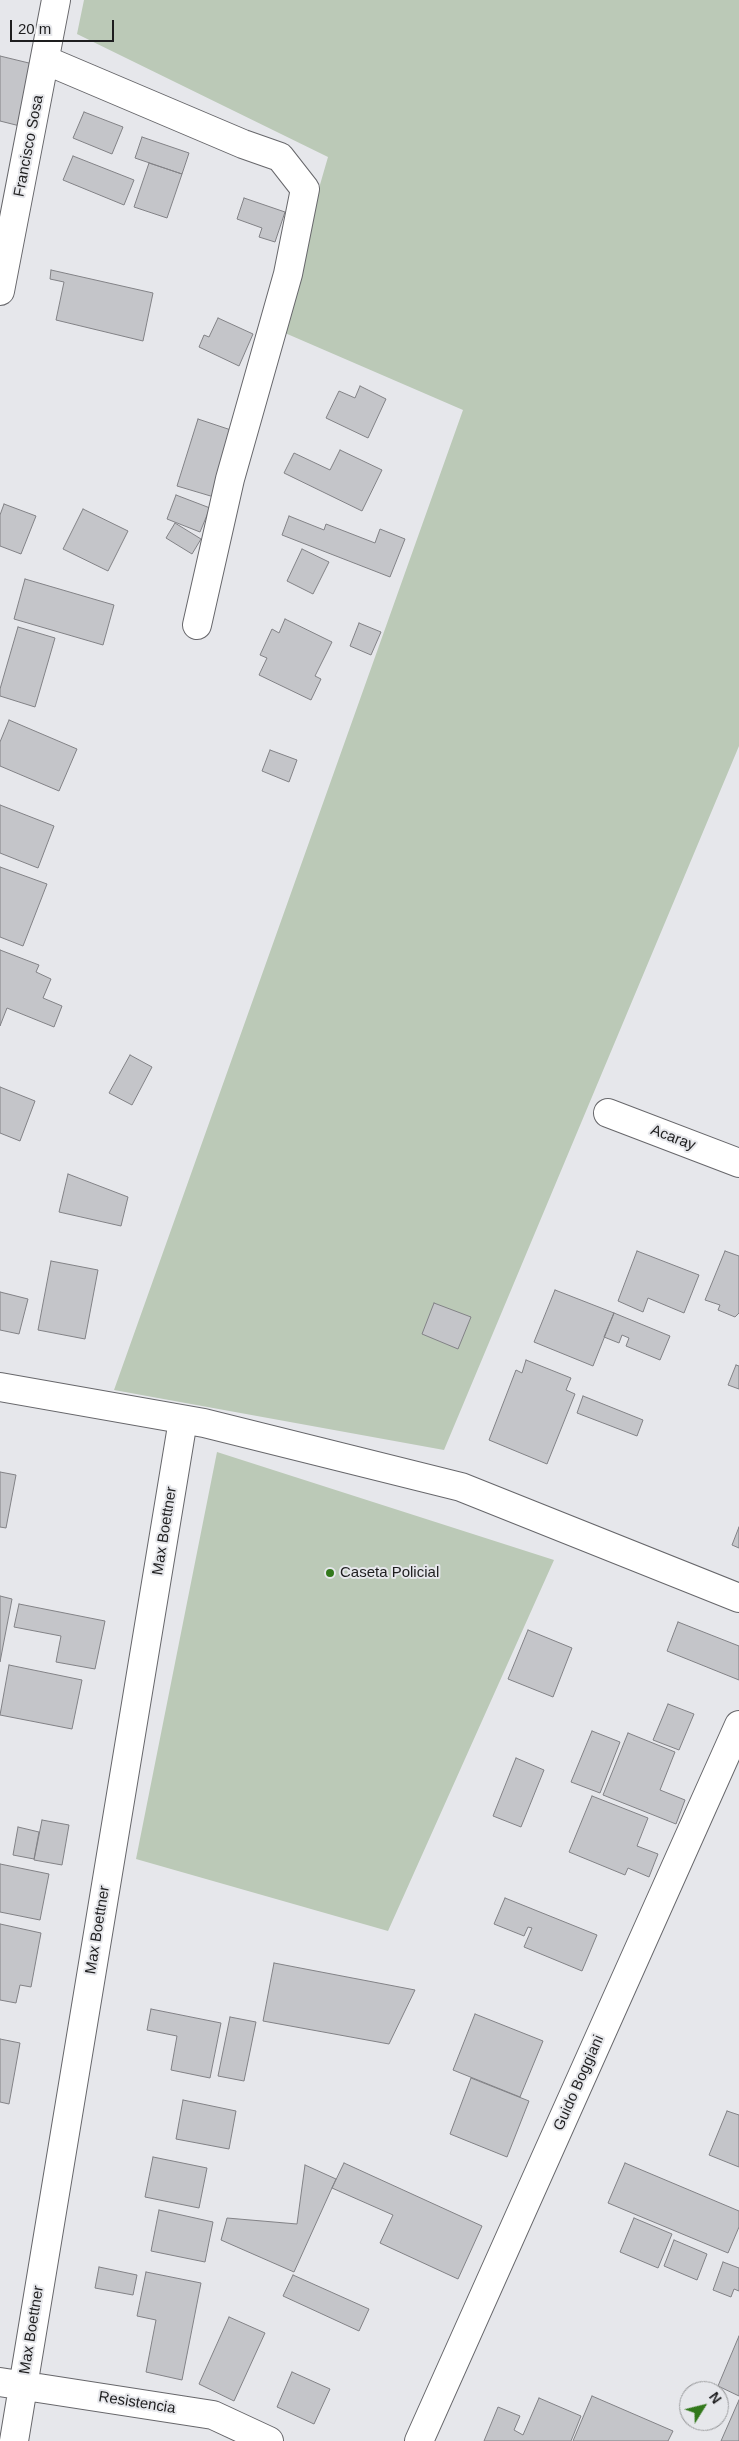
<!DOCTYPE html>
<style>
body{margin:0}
#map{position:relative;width:739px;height:2441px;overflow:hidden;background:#e6e7eb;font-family:Arial,sans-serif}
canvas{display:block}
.north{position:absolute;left:679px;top:2381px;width:50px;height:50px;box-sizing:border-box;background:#e6e7eb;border:1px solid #969799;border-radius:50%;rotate:54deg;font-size:14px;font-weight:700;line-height:20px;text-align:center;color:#1e1e1f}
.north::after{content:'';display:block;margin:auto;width:18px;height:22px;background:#32781b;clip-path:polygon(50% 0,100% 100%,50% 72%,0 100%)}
.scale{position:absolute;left:10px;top:20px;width:104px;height:22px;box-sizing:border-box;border:2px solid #1e1e1f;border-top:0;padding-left:6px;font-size:15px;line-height:18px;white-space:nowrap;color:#1e1e1f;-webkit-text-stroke:4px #e6e7eb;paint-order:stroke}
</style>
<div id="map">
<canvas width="739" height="2441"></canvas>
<div class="north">N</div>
<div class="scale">20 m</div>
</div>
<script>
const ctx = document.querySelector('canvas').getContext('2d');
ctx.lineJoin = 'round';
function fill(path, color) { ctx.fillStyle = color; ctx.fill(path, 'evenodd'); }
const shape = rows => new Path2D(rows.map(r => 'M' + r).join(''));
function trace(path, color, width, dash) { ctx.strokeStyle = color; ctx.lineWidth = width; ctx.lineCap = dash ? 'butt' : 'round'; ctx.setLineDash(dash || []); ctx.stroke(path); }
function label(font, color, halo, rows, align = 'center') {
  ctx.font = font + ' Arial,sans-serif'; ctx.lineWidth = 4; ctx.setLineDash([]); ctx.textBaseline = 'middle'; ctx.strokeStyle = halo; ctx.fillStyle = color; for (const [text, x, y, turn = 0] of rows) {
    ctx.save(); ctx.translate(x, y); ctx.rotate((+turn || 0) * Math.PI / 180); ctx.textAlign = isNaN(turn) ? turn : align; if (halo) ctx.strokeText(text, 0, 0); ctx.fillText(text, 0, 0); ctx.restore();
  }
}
fill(shape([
 [84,0,739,0,739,746,444,1450,114,1390,463,410,278,330,328,157,77,34],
 [217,1452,554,1560,388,1931,136,1859]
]), '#bbc9b7');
const building = shape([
 [0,56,33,64,20,126,0,121,0,56],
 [84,112,123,127,112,154,73,138,84,112],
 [142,137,189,153,182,174,135,158,142,137],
 [73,156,134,180,124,205,63,180,73,156],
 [149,163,182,174,167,218,134,207,149,163],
 [244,198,285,212,275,242,259,237,262,228,237,219,244,198],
 [51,270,153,293,143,341,56,320,64,282,50,279,51,270],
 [218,318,253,334,239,366,199,347,204,335,209,337,218,318],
 [360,386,386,399,368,438,326,418,339,391,355,398,360,386],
 [198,419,234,431,214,497,177,486,198,419],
 [340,450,382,470,362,511,284,473,294,453,330,470,340,450],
 [176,495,210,508,200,532,167,519,176,495],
 [4,504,36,516,21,554,0,546,0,515,4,504],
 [83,509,128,531,108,571,63,549,83,509],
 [289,516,324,530,326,524,375,543,380,529,405,539,390,577,282,535,289,516],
 [175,523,201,539,192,554,166,538,175,523],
 [302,549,329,562,313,594,287,581,302,549],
 [25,579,114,605,103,645,14,619,25,579],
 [285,619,332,642,315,676,321,679,311,700,259,675,267,658,260,655,272,629,279,633,285,619],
 [359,623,381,632,371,655,350,646,359,623],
 [18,627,55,638,35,707,0,696,0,689,18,627],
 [9,720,77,749,59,791,0,766,0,742,9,720],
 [270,750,297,760,289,782,262,771,270,750],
 [0,805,54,826,38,868,0,853,0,805],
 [0,867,47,884,23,946,0,937,0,867],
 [0,950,39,965,36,972,51,979,43,998,62,1006,54,1027,7,1008,0,1026,0,950],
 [130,1055,152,1067,132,1105,109,1093,130,1055],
 [0,1087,35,1101,20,1141,0,1133,0,1087],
 [68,1174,128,1197,121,1226,59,1212,68,1174],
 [637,1251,699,1275,684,1313,648,1298,643,1312,618,1301,637,1251],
 [725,1251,739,1256,739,1313,735,1317,718,1310,720,1305,705,1300,725,1251],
 [51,1261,98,1270,85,1339,38,1330,51,1261],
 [555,1290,614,1313,593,1366,534,1342,555,1290],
 [0,1292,28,1299,19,1334,0,1330,0,1292],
 [434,1303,471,1317,458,1349,422,1334,434,1303],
 [614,1313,670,1336,660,1360,626,1346,629,1338,622,1335,619,1343,604,1337,614,1313],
 [526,1360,571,1378,566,1390,575,1394,547,1464,489,1440,516,1370,522,1373,526,1360],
 [736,1365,739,1366,739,1389,728,1385,736,1365],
 [583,1396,643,1420,637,1436,577,1413,583,1396],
 [0,1472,16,1475,6,1528,0,1527,0,1472],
 [739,1527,739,1548,732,1545,739,1527],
 [0,1596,12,1599,0,1662,0,1596],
 [19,1604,105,1621,95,1669,56,1662,61,1636,14,1627,19,1604],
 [678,1622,739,1646,739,1680,667,1651,678,1622],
 [528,1630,572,1648,553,1697,508,1679,528,1630],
 [9,1665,82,1680,72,1729,0,1715,9,1665],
 [668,1704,694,1714,679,1750,653,1740,668,1704],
 [592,1731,620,1742,600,1793,571,1782,592,1731],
 [628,1733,675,1752,660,1790,685,1800,676,1824,603,1795,628,1733],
 [516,1758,544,1770,521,1827,493,1816,516,1758],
 [592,1796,648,1818,637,1846,658,1854,649,1877,628,1868,625,1875,569,1852,592,1796],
 [42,1820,69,1825,62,1865,34,1860,42,1820],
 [18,1827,39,1832,34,1859,13,1855,18,1827],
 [0,1864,49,1874,40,1920,0,1912,0,1864],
 [505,1898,597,1935,582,1971,524,1947,532,1928,528,1927,524,1936,494,1924,505,1898],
 [0,1924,41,1933,31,1987,20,1985,16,2003,0,2000,0,1924],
 [274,1963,415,1990,389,2044,263,2021,274,1963],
 [151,2009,221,2023,210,2078,171,2070,177,2036,147,2030,151,2009],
 [475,2014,543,2041,520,2097,453,2070,475,2014],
 [230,2017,256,2022,244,2081,218,2076,230,2017],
 [0,2039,20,2043,9,2104,0,2102,0,2039],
 [471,2078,529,2101,507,2157,450,2134,471,2078],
 [183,2100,236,2111,229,2149,176,2139,183,2100],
 [727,2111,739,2115,739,2167,709,2155,727,2111],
 [153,2157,207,2168,199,2208,145,2197,153,2157],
 [344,2163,482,2226,458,2279,380,2243,393,2215,332,2188,344,2163],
 [625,2163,739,2211,739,2227,728,2253,608,2203,625,2163],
 [305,2165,336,2179,294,2272,221,2240,227,2218,297,2224,305,2165],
 [159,2210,213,2222,205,2262,151,2251,159,2210],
 [634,2218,672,2234,658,2268,620,2252,634,2218],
 [674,2240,707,2254,697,2280,664,2266,674,2240],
 [723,2262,739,2268,739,2291,734,2289,731,2297,713,2290,723,2262],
 [99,2267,137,2275,133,2295,95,2288,99,2267],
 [146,2272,201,2283,182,2380,146,2372,156,2320,137,2316,146,2272],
 [293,2275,369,2309,359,2331,283,2296,293,2275],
 [229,2317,265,2333,234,2401,199,2384,229,2317],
 [739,2336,739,2396,718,2386,739,2336],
 [292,2372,330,2389,314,2424,277,2407,292,2372],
 [592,2396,673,2431,668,2441,573,2441,592,2396],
 [539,2398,581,2416,571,2441,484,2441,498,2407,520,2416,514,2430,523,2435,539,2398],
 [739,2400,739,2441,721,2441,739,2400]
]);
fill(building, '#c4c5c9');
trace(building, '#828286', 1);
const minor = shape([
 [45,60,243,144,280,157,305,189,288,274,230,479,197,625],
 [608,1113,739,1163],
 [0,2382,213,2415,269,2441],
 [14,2441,183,1420],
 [419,2441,739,1725]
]);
const tertiary = shape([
 [0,291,56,0],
 [0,1387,204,1423,461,1487,739,1598]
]);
trace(minor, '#67676b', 30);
trace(tertiary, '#67676b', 30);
trace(minor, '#fff', 28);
trace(tertiary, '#fff', 28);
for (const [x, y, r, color] of [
 [330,1573,5,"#32781b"]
]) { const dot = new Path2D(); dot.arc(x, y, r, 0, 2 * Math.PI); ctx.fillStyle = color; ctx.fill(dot); trace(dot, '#e6e7eb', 2); }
label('15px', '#1e1e1f', '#e6e7eb', [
 ["Francisco Sosa",29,146,-79],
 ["Acaray",673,1138,21],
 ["Max Boettner",165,1531,-81],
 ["Max Boettner",98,1930,-81],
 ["Guido Boggiani",579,2083,-66],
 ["Max Boettner",32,2330,-81],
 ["Resistencia",137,2403,9]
]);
label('15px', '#1e1e1f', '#e6e7eb', [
 ["Caseta Policial",340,1573]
], 'left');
</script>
